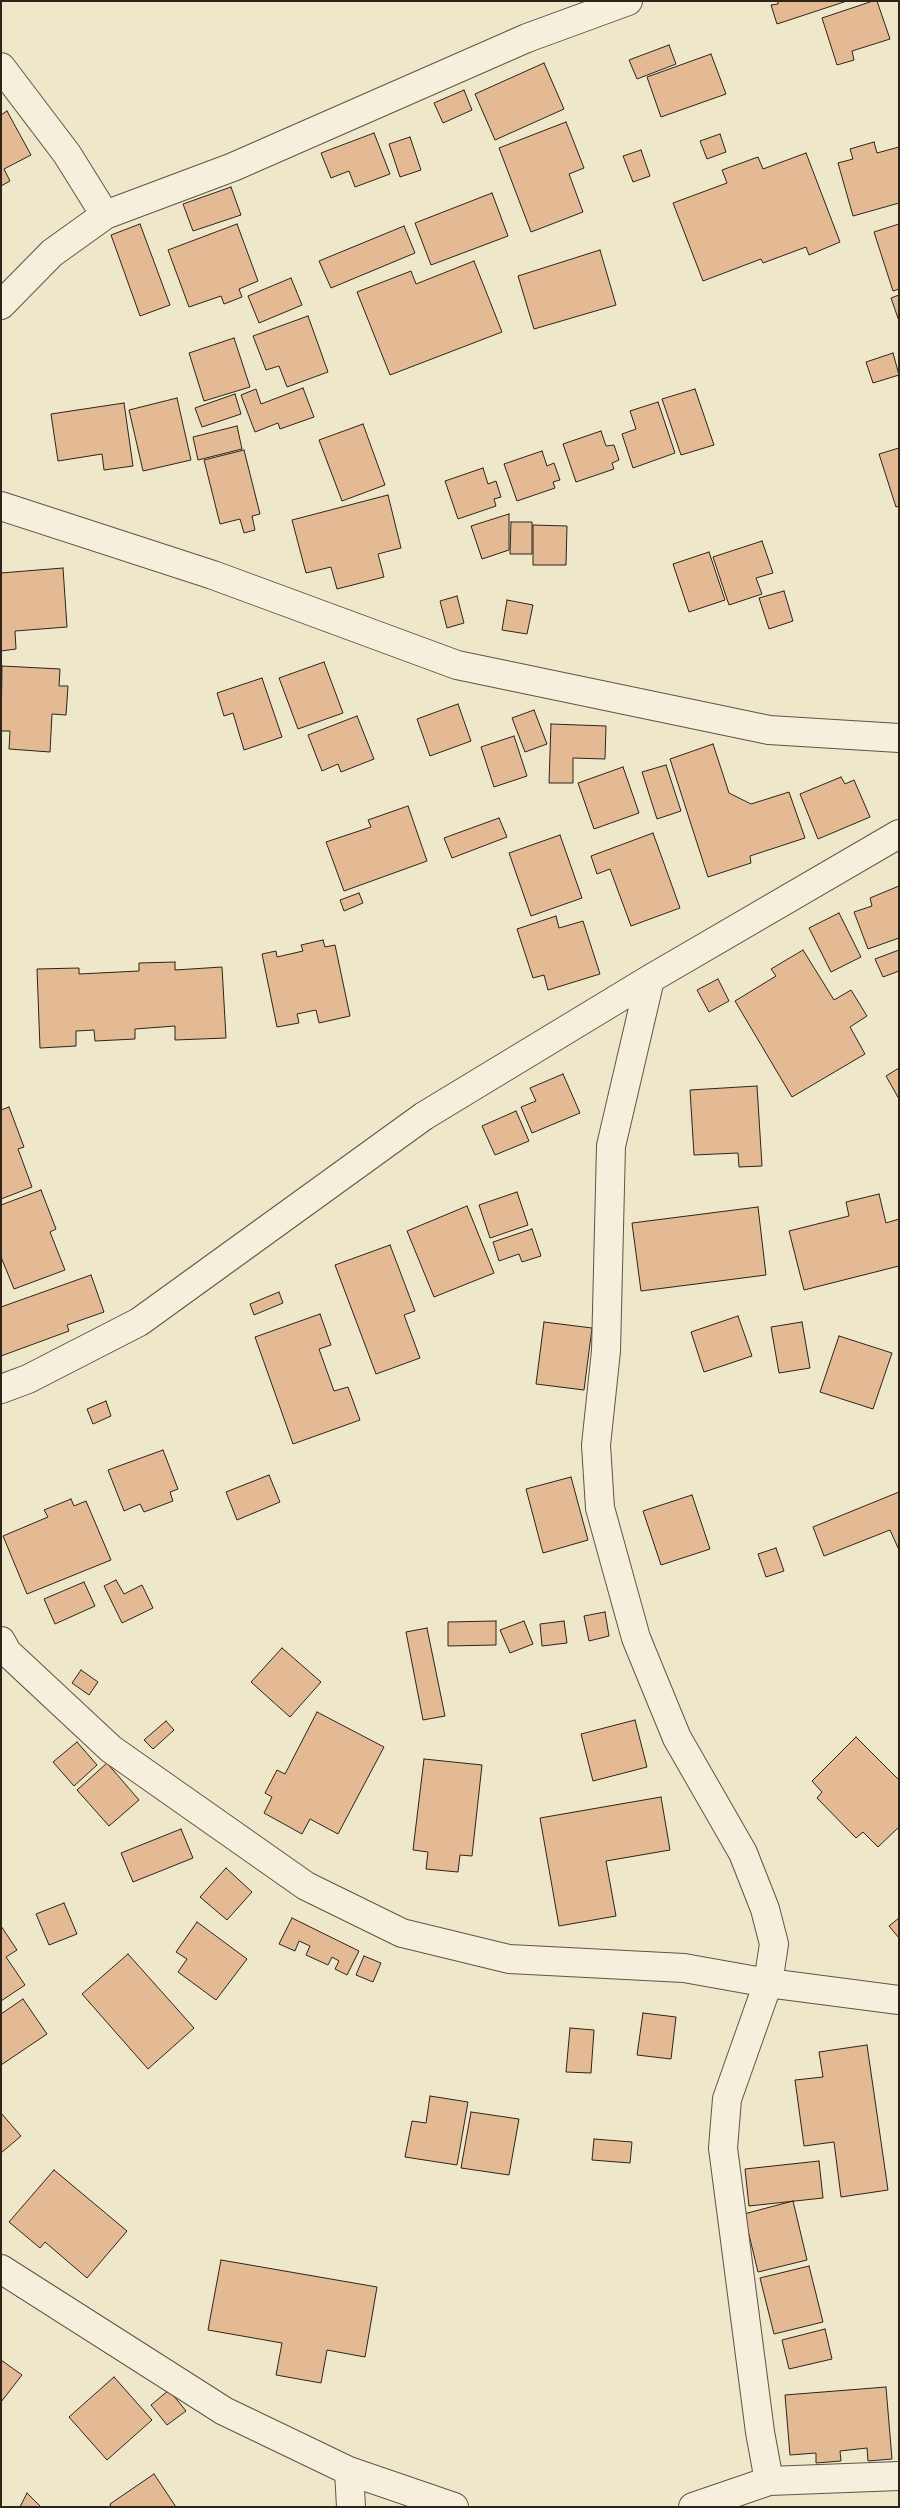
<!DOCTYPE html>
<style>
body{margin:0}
#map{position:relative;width:900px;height:2508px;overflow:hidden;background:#efe7c9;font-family:"Gentium Book Plus",serif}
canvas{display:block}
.frame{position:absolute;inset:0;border:2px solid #2d241a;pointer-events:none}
</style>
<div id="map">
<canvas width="900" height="2508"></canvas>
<div class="frame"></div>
</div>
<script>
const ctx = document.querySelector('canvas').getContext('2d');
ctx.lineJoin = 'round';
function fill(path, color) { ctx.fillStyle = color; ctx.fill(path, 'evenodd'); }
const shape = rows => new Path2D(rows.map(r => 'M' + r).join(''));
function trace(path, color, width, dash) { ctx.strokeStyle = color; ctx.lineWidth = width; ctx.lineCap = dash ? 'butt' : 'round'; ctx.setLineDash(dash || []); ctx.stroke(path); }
const building = shape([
 [778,1,847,1,777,24,771,5,778,4,778,1],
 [873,1,877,1,890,39,852,51,854,60,837,65,822,18,873,1],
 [669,45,676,64,637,79,629,60,669,45],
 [711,54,726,94,661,117,647,77,711,54],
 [544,63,564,109,495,140,475,94,544,63],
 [464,90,472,110,443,123,434,103,464,90],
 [7,111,31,155,4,169,10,181,1,186,1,115,7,111],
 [566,122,584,168,569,174,583,212,531,232,499,148,566,122],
 [374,133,390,174,355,187,349,171,331,178,321,153,374,133],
 [720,134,726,152,707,159,700,141,720,134],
 [410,137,421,170,400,177,389,144,410,137],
 [874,142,877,153,899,147,899,203,853,216,838,163,853,159,850,149,874,142],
 [641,150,650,176,633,182,623,156,641,150],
 [806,153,840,242,809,255,806,247,763,263,761,259,703,281,673,203,727,183,722,170,758,157,763,169,806,153],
 [231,187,241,215,193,231,183,204,231,187],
 [492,193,508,236,431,265,415,223,492,193],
 [140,224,170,305,140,316,111,235,140,224],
 [237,224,258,281,239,289,242,297,224,304,221,296,189,307,168,250,237,224],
 [899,224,899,289,893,291,874,232,899,224],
 [404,226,415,253,331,288,319,261,404,226],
 [600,250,616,305,534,329,518,276,600,250],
 [474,261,502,332,390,375,357,292,411,271,416,284,474,261],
 [291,278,302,305,259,323,248,296,291,278],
 [899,295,899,321,891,298,899,295],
 [308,316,328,372,287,387,279,366,266,370,253,336,308,316],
 [234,338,250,387,204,401,189,353,234,338],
 [893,353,899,375,873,383,866,362,893,353],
 [303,388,314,417,280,429,278,423,255,432,241,395,256,389,261,404,303,388],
 [695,389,714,445,681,455,662,399,695,389],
 [235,394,241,414,202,427,195,408,235,394],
 [177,398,191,460,143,471,129,410,177,398],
 [658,402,675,453,633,468,622,434,636,429,630,411,658,402],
 [124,403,133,466,104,470,102,454,58,461,51,414,124,403],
 [363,424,385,485,342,501,319,440,363,424],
 [237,426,242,449,198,460,193,437,237,426],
 [601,431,606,446,614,445,619,460,612,463,614,469,576,482,563,444,601,431],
 [899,448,899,506,896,507,879,454,899,448],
 [244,450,260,514,252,516,255,530,244,533,240,519,220,524,204,460,244,450],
 [542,451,547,466,554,463,560,480,553,482,555,488,517,501,504,464,542,451],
 [483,468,488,484,496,481,501,497,494,499,496,506,458,519,445,481,483,468],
 [388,495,401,548,378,554,384,577,337,589,331,567,306,573,292,520,388,495],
 [509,514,509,550,482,559,471,526,509,514],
 [511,522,532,522,532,554,510,554,511,522],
 [533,525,567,526,566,565,533,565,533,525],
 [762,541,773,573,756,578,762,594,729,605,713,557,762,541],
 [709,552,725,600,689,612,673,564,709,552],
 [63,568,67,627,15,631,16,649,1,651,1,573,63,568],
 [784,591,793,621,769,629,759,598,784,591],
 [457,596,464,623,447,628,440,601,457,596],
 [507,600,533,605,527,634,502,630,507,600],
 [324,662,343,713,298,729,279,678,324,662],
 [2,666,60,669,59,686,68,686,66,715,52,714,50,752,9,749,10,731,1,731,2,666],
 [262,678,282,737,244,750,233,713,224,716,217,693,262,678],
 [458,704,471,741,430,756,417,719,458,704],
 [534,710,547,744,525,752,512,718,534,710],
 [357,716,374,759,341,772,338,764,322,771,308,735,357,716],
 [551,724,606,726,605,759,573,758,573,783,549,783,551,724],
 [514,736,527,776,494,787,481,747,514,736],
 [713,744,729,793,751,804,789,792,805,838,750,856,751,863,708,877,670,759,713,744],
 [666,765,681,811,657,819,642,772,666,765],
 [623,767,639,813,594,829,578,783,623,767],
 [841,777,845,784,854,780,870,817,818,839,800,794,841,777],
 [408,806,427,861,344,891,326,842,371,827,368,820,408,806],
 [499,818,507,837,452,858,444,838,499,818],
 [653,833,680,908,631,926,610,869,597,874,591,856,653,833],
 [560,835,582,898,531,916,509,853,560,835],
 [899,886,899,938,868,949,854,912,872,906,870,898,899,886],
 [359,893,363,903,344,911,340,900,359,893],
 [839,913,861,957,831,972,809,928,839,913],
 [556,916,559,928,583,921,600,974,548,990,544,975,533,978,517,929,556,916],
 [323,940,325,947,335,945,350,1016,319,1023,316,1010,297,1014,299,1023,277,1027,262,954,276,951,277,957,303,951,301,945,323,940],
 [803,950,834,1000,851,990,867,1016,850,1027,865,1054,792,1097,735,1001,776,976,771,969,803,950],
 [899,950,899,971,883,977,875,959,899,950],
 [175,962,175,970,222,967,226,1038,175,1040,175,1026,135,1029,135,1039,95,1041,94,1030,76,1031,76,1046,40,1048,37,969,79,968,79,974,139,971,139,963,175,962],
 [718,979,729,1001,709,1012,697,990,718,979],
 [899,1068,899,1099,886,1076,899,1068],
 [563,1074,580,1113,532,1133,521,1107,536,1101,530,1088,563,1074],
 [757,1086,762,1166,739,1167,738,1153,694,1155,690,1090,757,1086],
 [9,1107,24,1147,18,1149,32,1187,1,1199,1,1110,9,1107],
 [516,1111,529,1141,495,1155,482,1126,516,1111],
 [41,1190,56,1229,50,1232,65,1270,14,1289,1,1257,1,1205,41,1190],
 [517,1192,528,1225,490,1238,479,1205,517,1192],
 [879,1194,886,1223,899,1219,899,1266,804,1290,789,1231,849,1216,846,1202,879,1194],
 [467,1206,494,1273,434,1297,407,1231,467,1206],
 [758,1207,766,1275,641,1291,632,1223,758,1207],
 [532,1229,541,1256,522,1262,519,1254,499,1261,493,1242,532,1229],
 [390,1245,415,1311,404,1315,420,1358,376,1374,335,1265,390,1245],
 [91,1275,104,1312,67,1325,69,1331,1,1356,1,1307,91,1275],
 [279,1292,283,1303,254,1315,250,1304,279,1292],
 [320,1314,331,1345,319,1349,334,1391,348,1387,360,1420,293,1444,255,1337,320,1314],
 [738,1316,752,1356,704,1372,691,1332,738,1316],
 [544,1322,592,1328,584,1390,536,1384,544,1322],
 [802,1322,810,1368,779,1373,771,1327,802,1322],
 [839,1336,892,1353,873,1409,820,1392,839,1336],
 [106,1401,111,1416,93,1424,87,1409,106,1401],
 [163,1450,178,1489,170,1492,173,1501,144,1512,140,1504,124,1511,108,1470,163,1450],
 [269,1475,280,1502,237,1520,226,1492,269,1475],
 [571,1477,588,1540,543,1553,526,1489,571,1477],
 [899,1492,899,1550,890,1530,824,1556,813,1527,899,1492],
 [692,1495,710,1549,661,1565,643,1511,692,1495],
 [71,1499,74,1506,86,1501,111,1560,27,1594,3,1536,48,1517,44,1510,71,1499],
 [776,1548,784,1571,766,1577,758,1554,776,1548],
 [116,1580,124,1594,142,1585,153,1608,122,1623,104,1586,116,1580],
 [84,1582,95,1606,55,1624,44,1599,84,1582],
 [605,1612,609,1636,589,1641,584,1616,605,1612],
 [496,1621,496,1645,448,1646,448,1622,496,1621],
 [524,1621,533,1644,510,1653,500,1630,524,1621],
 [564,1621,567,1643,542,1646,540,1624,564,1621],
 [427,1628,445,1716,423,1720,406,1632,427,1628],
 [282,1648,321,1682,290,1717,251,1682,282,1648],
 [81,1670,98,1682,89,1695,72,1683,81,1670],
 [317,1712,384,1747,338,1834,310,1819,302,1834,264,1813,272,1797,265,1793,277,1770,285,1774,317,1712],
 [635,1720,647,1767,593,1781,581,1734,635,1720],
 [166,1721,174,1730,153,1749,144,1740,166,1721],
 [856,1737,899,1780,899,1827,878,1847,863,1832,856,1838,817,1798,822,1792,812,1781,856,1737],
 [77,1742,97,1765,74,1786,53,1762,77,1742],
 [424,1759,482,1765,472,1856,460,1855,458,1872,426,1869,428,1852,413,1850,424,1759],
 [107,1763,139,1800,109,1826,77,1790,107,1763],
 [661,1797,670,1850,606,1861,616,1916,559,1926,540,1818,661,1797],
 [181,1829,193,1858,133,1882,121,1853,181,1829],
 [226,1868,252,1892,227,1920,200,1897,226,1868],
 [64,1903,77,1934,49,1945,36,1914,64,1903],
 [292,1918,359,1951,347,1975,335,1969,339,1961,332,1957,328,1965,306,1955,310,1946,299,1941,295,1951,279,1944,292,1918],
 [899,1918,899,1938,889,1926,899,1918],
 [197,1922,247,1959,216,2000,178,1972,187,1959,176,1952,197,1922],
 [1,1926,17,1950,6,1957,25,1985,1,2001,1,1926],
 [128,1954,194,2028,148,2069,82,1994,128,1954],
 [364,1956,381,1963,373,1982,356,1975,364,1956],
 [23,1999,47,2034,1,2065,1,2014,23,1999],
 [643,2013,676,2017,671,2059,637,2055,643,2013],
 [570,2028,594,2030,591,2073,566,2072,570,2028],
 [867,2045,888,2190,841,2197,834,2142,804,2146,795,2080,823,2077,819,2052,867,2045],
 [430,2096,468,2102,457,2165,405,2157,412,2121,426,2123,430,2096],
 [471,2112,519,2119,509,2175,461,2168,471,2112],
 [1,2113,21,2136,1,2153,1,2113],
 [594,2139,632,2142,630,2163,592,2160,594,2139],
 [819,2161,823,2198,749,2206,745,2169,819,2161],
 [54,2170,127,2231,87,2278,45,2242,40,2248,9,2222,54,2170],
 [793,2201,807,2260,758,2272,744,2214,793,2201],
 [221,2260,377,2287,365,2357,327,2350,321,2383,276,2375,282,2343,208,2330,221,2260],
 [809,2266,823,2322,774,2334,760,2278,809,2266],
 [825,2329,832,2359,789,2369,782,2340,825,2329],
 [1,2360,22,2375,1,2402,1,2360],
 [114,2377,152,2420,107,2460,69,2417,114,2377],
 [886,2387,892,2459,868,2461,867,2448,840,2451,841,2461,816,2463,816,2453,790,2455,785,2395,886,2387],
 [169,2390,186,2411,167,2425,151,2405,169,2390],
 [154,2474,176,2507,111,2507,110,2504,154,2474],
 [27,2493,41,2507,20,2507,27,2493]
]);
fill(building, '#e4ba95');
trace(building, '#2d241a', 1);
const minor = shape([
 [1,67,67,154,105,215],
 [1,305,52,253,105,215,233,167,527,38,628,1],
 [650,979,611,1146,606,1351,596,1445,600,1508,636,1638,677,1738,743,1853,765,1909,774,1944,768,1983,727,2099,723,2148,760,2432,769,2481],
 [1,1389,28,1379,139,1322,424,1116,650,979,899,834],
 [1,1641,7,1652,111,1749,306,1886,402,1933,509,1959,684,1968,768,1983,899,2000],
 [1,2269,224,2411,349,2471,454,2507],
 [349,2471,351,2507],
 [693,2507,769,2481,899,2476]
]);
const tertiary = shape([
 [1,506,213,575,457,665,769,730,899,738]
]);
trace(minor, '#5e5546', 30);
trace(tertiary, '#5e5546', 30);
trace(minor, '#f5efdc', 28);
trace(tertiary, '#f5efdc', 28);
</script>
